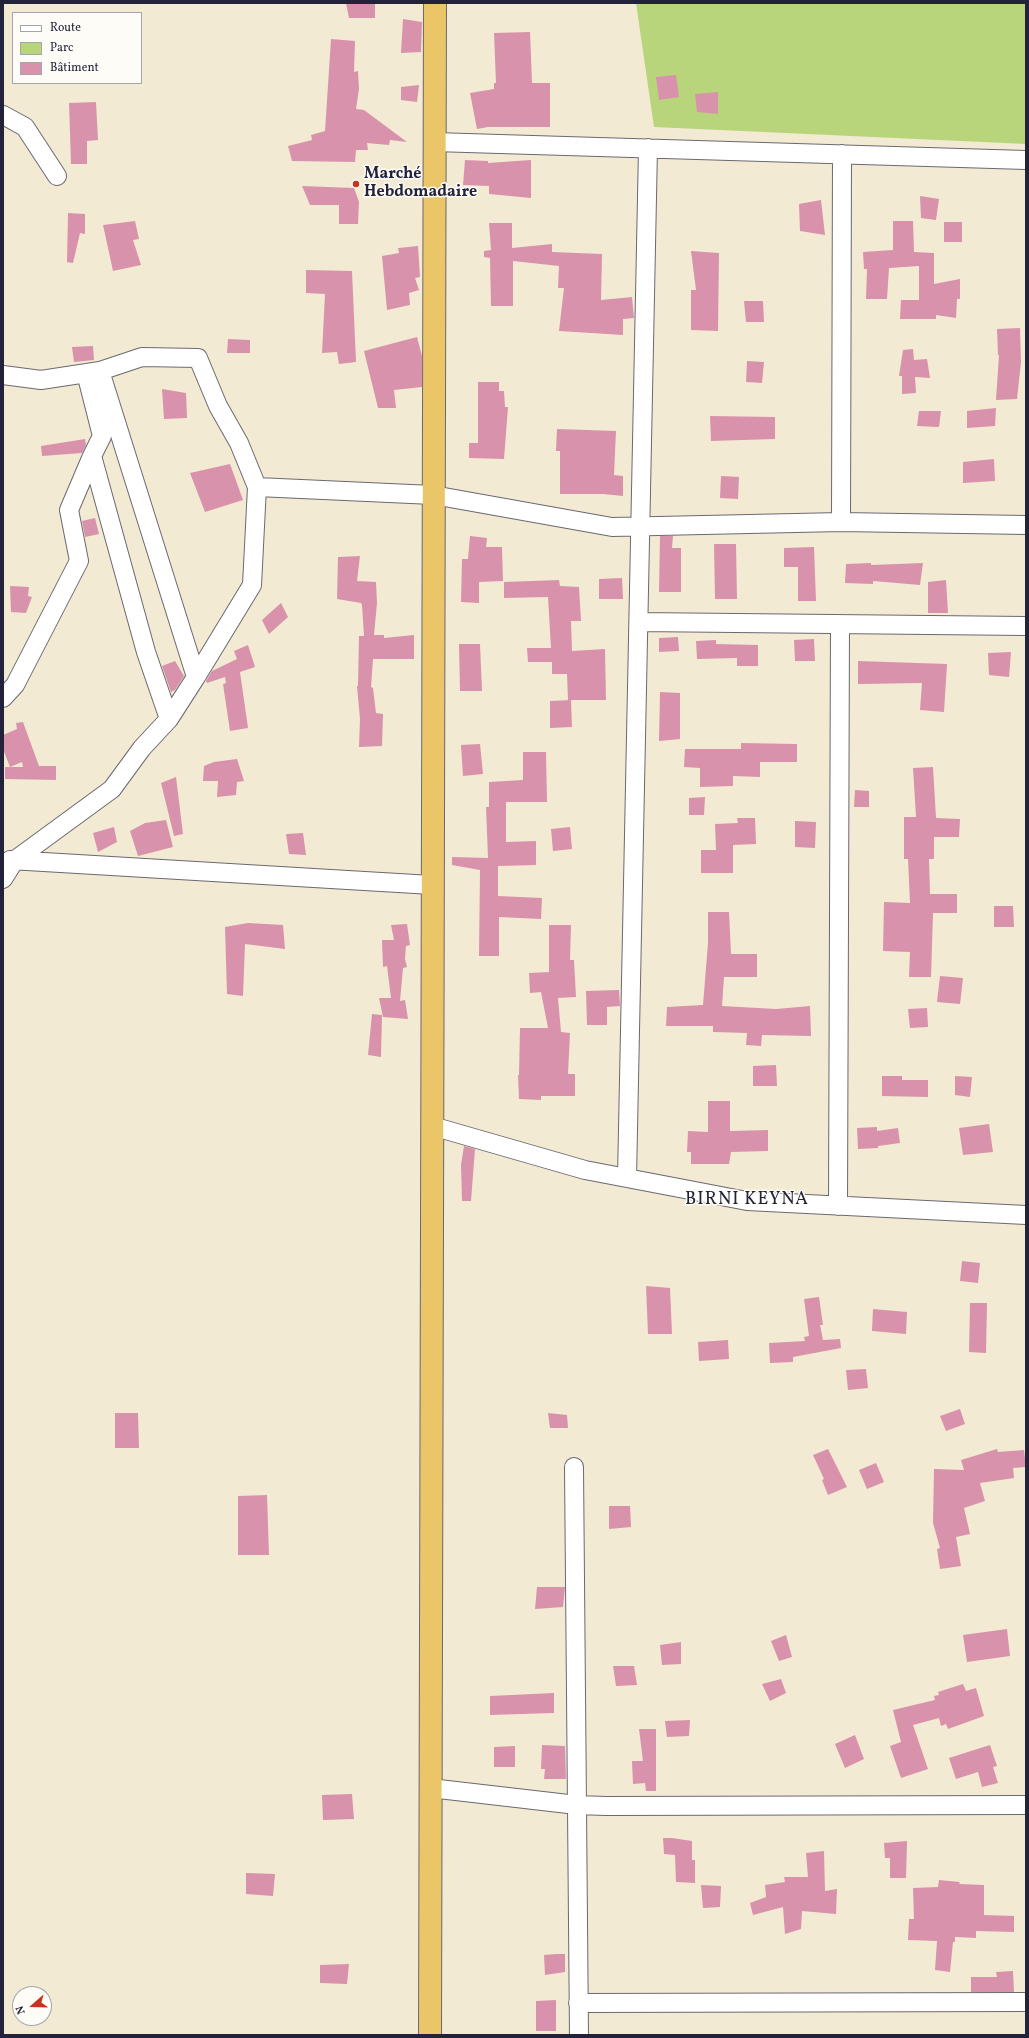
<!DOCTYPE html>
<meta charset="utf-8">
<style>
body{margin:0}
#map{position:relative;width:1029px;height:2038px;overflow:hidden;background:#f3ead3;font-family:Vollkorn,serif}
canvas{display:block}
.frame{position:absolute;inset:0;border:4px solid #22223b;pointer-events:none}
.legend{position:absolute;left:12px;top:12px;width:130px;height:72px;box-sizing:border-box;background:#fdfcf7;border:1px solid #a5a5ac;margin:0;padding:5px 7px;list-style:none;font-size:12px;color:#22223b}
.legend li{display:flex;align-items:center;gap:8px;height:20px}
.legend b{width:20px;border:1px solid #a5a5ac}
.north{position:absolute;left:12px;top:1986px;width:40px;height:40px;box-sizing:border-box;background:#fdfcf7;border:1px solid #a5a5ac;border-radius:50%;rotate:250deg;font-size:11px;font-weight:700;line-height:16px;text-align:center;color:#22223b}
.north::after{content:'';display:block;margin:auto;width:14px;height:18px;background:#c8321e;clip-path:polygon(50% 0,100% 100%,50% 72%,0 100%)}
</style>
<div id="map">
<canvas width="1029" height="2038"></canvas>
<div class="frame"></div>
<ul class="legend">
<li><b style="height:5px;background:#fff"></b>Route</li>
<li><b style="height:11px;background:#b8d57c"></b>Parc</li>
<li><b style="height:11px;background:#d992ab"></b>Bâtiment</li>
</ul>
<div class="north">N</div>
</div>
<script>
const ctx = document.querySelector('canvas').getContext('2d');
ctx.lineJoin = 'round';
function fill(path, color) { ctx.fillStyle = color; ctx.fill(path, 'evenodd'); }
const shape = rows => new Path2D(rows.map(r => 'M' + r).join(''));
function trace(path, color, width, dash) { ctx.strokeStyle = color; ctx.lineWidth = width; ctx.lineCap = dash ? 'butt' : 'round'; ctx.setLineDash(dash || []); ctx.stroke(path); }
function label(font, color, halo, rows, align = 'center') {
  ctx.font = font + ' Vollkorn,serif'; ctx.lineWidth = 3; ctx.setLineDash([]); ctx.textBaseline = 'middle'; ctx.strokeStyle = halo; ctx.fillStyle = color; for (const [text, x, y, turn = 0] of rows) {
    ctx.save(); ctx.translate(x, y); ctx.rotate((+turn || 0) * Math.PI / 180); ctx.textAlign = isNaN(turn) ? turn : align; if (halo) ctx.strokeText(text, 0, 0); ctx.fillText(text, 0, 0); ctx.restore();
  }
}
fill(shape([
 [636,3,1026,3,1026,144,654,127]
]), '#b8d57c');
fill(shape([
 [346,3,375,3,375,18,349,18],
 [403,19,422,22,421,52,401,53],
 [530,32,532,83,550,83,550,127,488,127,477,129,470,93,494,89,494,83,496,83,494,33],
 [331,39,355,41,354,72,358,71,359,89,356,109,364,110,407,142,390,140,389,145,367,143,368,150,356,150,355,162,292,161,288,146,312,140,311,135,325,131],
 [676,75,679,97,659,100,656,77],
 [419,85,417,102,401,100,401,87],
 [718,92,718,114,697,112,695,94],
 [96,102,98,140,87,141,87,164,71,164,69,103],
 [465,160,488,161,488,163,531,160,531,198,489,194,489,186,463,185],
 [302,186,354,188,359,202,358,224,339,224,339,205,310,205],
 [920,196,939,199,936,220,921,218],
 [821,200,825,235,800,231,799,204],
 [68,213,85,214,85,234,80,233,73,263,67,262],
 [135,221,139,239,133,240,141,265,113,271,103,225],
 [893,221,913,221,914,252,934,253,934,284,960,279,960,299,957,299,956,318,936,315,936,319,900,319,901,300,919,300,919,266,889,268,887,299,866,299,867,269,864,269,863,252,893,250],
 [944,222,962,222,962,242,944,242],
 [489,223,512,223,512,248,552,244,552,252,602,254,601,300,632,297,634,318,623,319,623,335,559,331,564,288,558,288,559,266,513,261,513,306,491,306,490,258,484,257,484,251,491,250],
 [418,246,420,277,415,278,419,290,409,293,410,305,387,310,382,256,399,253,398,248],
 [691,251,719,253,718,331,691,330,691,290,696,290],
 [306,270,352,271,356,362,339,364,337,352,322,353,325,294,306,293],
 [744,301,763,301,764,322,746,322],
 [1020,328,1021,362,1017,399,996,400,999,355,998,355,997,329],
 [417,337,422,356,422,387,394,390,396,408,378,408,364,351],
 [228,339,250,340,250,353,227,353],
 [93,346,94,360,74,362,72,347],
 [913,349,914,360,927,359,930,378,915,377,916,393,902,394,902,376,899,376,903,350],
 [747,361,764,362,762,383,746,382],
 [478,382,499,382,499,391,504,391,505,407,508,407,504,459,469,458,469,443,478,443],
 [162,389,186,393,187,418,164,419],
 [996,408,995,426,967,428,967,411],
 [919,411,941,411,939,427,917,426],
 [710,416,775,417,775,439,711,441],
 [557,429,616,431,614,475,623,476,623,496,603,494,560,494,560,451,556,451],
 [85,439,86,445,82,453,42,456,41,446],
 [994,459,995,481,963,483,963,462],
 [230,464,243,500,205,512,190,473],
 [721,476,739,477,738,499,720,498],
 [95,518,99,534,85,537,82,521],
 [470,536,487,538,486,547,502,547,503,581,479,582,479,603,461,602,462,559,468,559],
 [660,536,673,536,672,548,681,548,681,592,659,592],
 [714,544,736,544,737,599,715,599],
 [814,547,816,601,798,601,798,567,784,567,784,548],
 [360,556,357,581,376,582,377,603,374,635,384,635,384,638,414,635,414,659,373,659,371,687,373,688,376,713,383,714,382,746,359,747,360,719,357,686,358,686,359,636,364,636,362,605,361,603,337,599,338,557],
 [871,563,871,565,923,563,920,585,873,581,873,584,845,583,846,564],
 [622,578,623,599,599,599,599,579],
 [559,580,560,586,579,587,581,621,571,621,572,651,605,649,606,700,568,700,567,674,552,674,552,662,528,662,527,648,551,648,548,597,504,598,504,582],
 [946,580,948,613,928,613,928,582],
 [10,586,29,587,28,596,32,597,26,613,11,612],
 [281,603,288,617,269,634,262,620],
 [678,637,679,651,659,652,659,638],
 [814,639,815,661,795,661,794,640],
 [716,640,716,644,758,645,758,666,737,666,737,658,697,659,696,641],
 [459,644,480,644,482,691,460,691],
 [248,645,255,667,240,672,248,728,230,731,223,684,226,683,225,677,207,683,206,681,212,671,237,659,234,651],
 [1011,652,1009,677,989,675,988,653],
 [175,661,184,676,175,690,171,692,162,666],
 [858,661,947,664,944,712,920,710,922,683,858,684],
 [660,692,680,693,680,739,659,741],
 [571,700,572,727,550,728,550,701],
 [23,722,39,766,56,766,56,780,5,779,5,767,23,767,22,762,10,767,3,749,3,735,17,729,16,723],
 [741,743,797,744,797,762,760,762,760,777,733,776,733,786,700,787,700,768,684,767,685,749,741,749],
 [480,744,483,774,463,776,461,745],
 [523,752,546,752,547,802,506,802,506,842,536,841,536,865,498,866,498,896,542,898,541,919,499,917,499,956,479,956,480,870,452,865,452,857,488,858,486,807,489,807,489,782,523,780],
 [237,759,244,781,237,782,236,795,217,797,218,781,203,781,204,766,214,762],
 [933,767,936,818,960,819,959,837,934,837,934,859,929,859,930,894,957,894,957,913,933,913,931,977,909,977,910,952,883,951,884,902,910,903,908,859,904,859,904,817,916,817,913,768],
 [176,777,183,834,174,836,161,783],
 [855,790,869,791,869,807,854,807],
 [705,797,704,815,689,815,689,798],
 [737,818,755,818,756,844,733,845,733,873,701,873,701,850,716,850,715,824,738,823],
 [166,820,173,847,138,856,130,831,145,823],
 [795,821,816,822,815,848,795,847],
 [114,827,117,842,98,852,93,833],
 [570,827,572,849,553,851,551,829],
 [303,833,306,855,289,854,286,834],
 [994,906,1013,906,1014,927,994,927],
 [708,912,729,912,731,954,757,954,757,977,724,977,722,1006,776,1009,810,1006,811,1036,762,1035,761,1046,746,1045,747,1033,713,1032,713,1026,666,1026,667,1007,703,1005,708,943],
 [248,923,283,925,285,949,245,944,243,996,227,994,225,927],
 [407,924,410,945,406,946,405,959,407,967,403,968,400,1001,405,1000,408,1019,383,1017,379,998,391,998,387,966,383,967,382,940,394,940,391,925],
 [549,925,571,925,570,960,574,960,576,997,558,998,561,1032,570,1033,568,1074,575,1074,575,1096,541,1096,541,1100,519,1099,518,1075,519,1075,520,1028,548,1028,541,992,530,993,529,973,549,972],
 [940,976,963,978,960,1004,937,1002],
 [619,990,620,1006,607,1007,607,1025,587,1025,586,991],
 [927,1008,928,1027,910,1028,908,1009],
 [372,1014,382,1015,381,1057,368,1055],
 [776,1065,777,1086,753,1086,753,1066],
 [882,1076,902,1076,902,1080,928,1080,928,1097,882,1096],
 [955,1076,972,1077,970,1097,955,1095],
 [708,1101,730,1101,730,1131,768,1130,768,1151,731,1152,729,1164,691,1164,691,1152,687,1152,688,1131,708,1132],
 [989,1124,993,1152,963,1155,959,1128],
 [877,1127,877,1131,898,1128,900,1143,878,1146,878,1148,858,1149,857,1128],
 [464,1146,475,1149,471,1201,462,1201,461,1165],
 [962,1261,980,1263,978,1283,960,1281],
 [646,1286,670,1288,672,1334,648,1334],
 [819,1297,823,1325,820,1325,823,1340,840,1339,841,1348,793,1357,793,1362,770,1363,769,1343,805,1341,804,1337,809,1336,804,1299],
 [970,1303,987,1303,986,1353,969,1352],
 [873,1309,907,1312,906,1334,872,1331],
 [728,1340,729,1359,699,1361,698,1342],
 [866,1369,868,1388,848,1390,846,1370],
 [960,1409,965,1424,946,1431,940,1416],
 [115,1413,138,1413,139,1448,115,1448],
 [548,1413,567,1415,568,1428,550,1428],
 [828,1449,847,1487,828,1495,822,1480,824,1479,813,1455],
 [997,1449,998,1452,1024,1450,1026,1467,1013,1468,1014,1478,980,1483,985,1501,964,1508,970,1534,956,1537,961,1566,940,1569,937,1549,940,1548,933,1523,934,1469,964,1470,961,1460],
 [876,1463,884,1482,867,1489,859,1470],
 [267,1495,269,1555,238,1555,238,1496],
 [609,1506,630,1506,631,1527,609,1529],
 [537,1587,565,1587,563,1607,535,1609],
 [1007,1629,1010,1656,967,1662,963,1635],
 [786,1635,792,1657,779,1661,771,1641],
 [681,1642,681,1664,662,1665,660,1645],
 [613,1666,634,1666,637,1685,616,1686],
 [781,1679,786,1693,770,1701,762,1684],
 [963,1684,966,1691,976,1688,984,1716,948,1729,946,1724,941,1726,939,1718,913,1725,928,1769,901,1778,890,1746,901,1742,893,1710,935,1700,934,1696,939,1695,938,1692],
 [554,1693,554,1713,490,1715,490,1696],
 [690,1720,689,1736,667,1737,665,1721],
 [639,1729,656,1729,656,1791,646,1791,645,1783,633,1784,632,1761,643,1761],
 [855,1735,864,1759,845,1768,835,1744],
 [542,1745,565,1746,566,1779,544,1779,545,1769,541,1769],
 [990,1745,997,1766,993,1767,998,1783,982,1787,978,1772,956,1779,949,1758],
 [515,1746,515,1767,494,1767,494,1747],
 [352,1794,354,1819,323,1820,322,1795],
 [663,1838,672,1838,692,1841,692,1860,695,1860,695,1883,676,1882,675,1855,664,1854],
 [907,1841,906,1878,890,1878,890,1858,885,1858,884,1843],
 [824,1851,825,1891,837,1889,836,1914,802,1911,801,1929,785,1934,783,1907,753,1915,750,1903,766,1897,765,1885,785,1882,784,1877,808,1877,806,1853],
 [246,1873,275,1874,273,1896,246,1894],
 [939,1880,960,1882,959,1884,984,1885,984,1915,1014,1916,1014,1932,976,1931,976,1938,955,1937,955,1942,953,1942,950,1972,935,1970,937,1941,908,1940,909,1919,914,1919,913,1888,938,1887],
 [701,1885,721,1886,720,1907,703,1908],
 [556,1954,565,1954,565,1972,545,1975,544,1955],
 [349,1964,347,1984,320,1983,320,1965],
 [1013,1971,1014,1992,971,1992,971,1977,997,1977,996,1972],
 [556,2000,556,2031,536,2031,536,2001]
]), '#d992ab');
const minor = shape([
 [3,115,25,127,57,176],
 [434,142,1026,160],
 [100,371,196,677],
 [3,375,41,380,100,371,142,357,198,358,218,406,239,443,257,487,252,585,196,677,169,719,142,748,112,789,15,860,3,879],
 [92,456,146,652,169,719],
 [257,487,433,495,612,527,841,522,1026,525],
 [841,522,842,154],
 [639,622,1026,626],
 [3,698,15,685,79,561,69,510,92,456,102,436,86,373],
 [10,860,432,885],
 [432,1126,585,1170,747,1201,1026,1215],
 [627,1178,648,148],
 [838,1206,840,625],
 [574,1467,579,2035],
 [430,1788,577,1805,606,1806,1026,1805],
 [578,2003,1026,2002]
]);
const trunk = shape([
 [430,2035,435,3]
]);
trace(minor, '#6b6870', 20);
trace(trunk, '#6b6870', 24);
trace(minor, '#fff', 18);
trace(trunk, '#eac669', 22);
for (const [x, y, r, color] of [
 [356,184,4,"#c8321e"]
]) { const dot = new Path2D(); dot.arc(x, y, r, 0, 2 * Math.PI); ctx.fillStyle = color; ctx.fill(dot); trace(dot, '#fdfcf7', 1.5); }
label('bold 16px', '#22223b', '#fdfcf7', [
 ["Marché",364,175],
 ["Hebdomadaire",364,193]
], 'left');
ctx.letterSpacing = '1px';
label('18px', '#22223b', '#fdfcf7', [
 ["BIRNI KEYNA",747,1201]
]);
ctx.letterSpacing = '0px';
</script>
